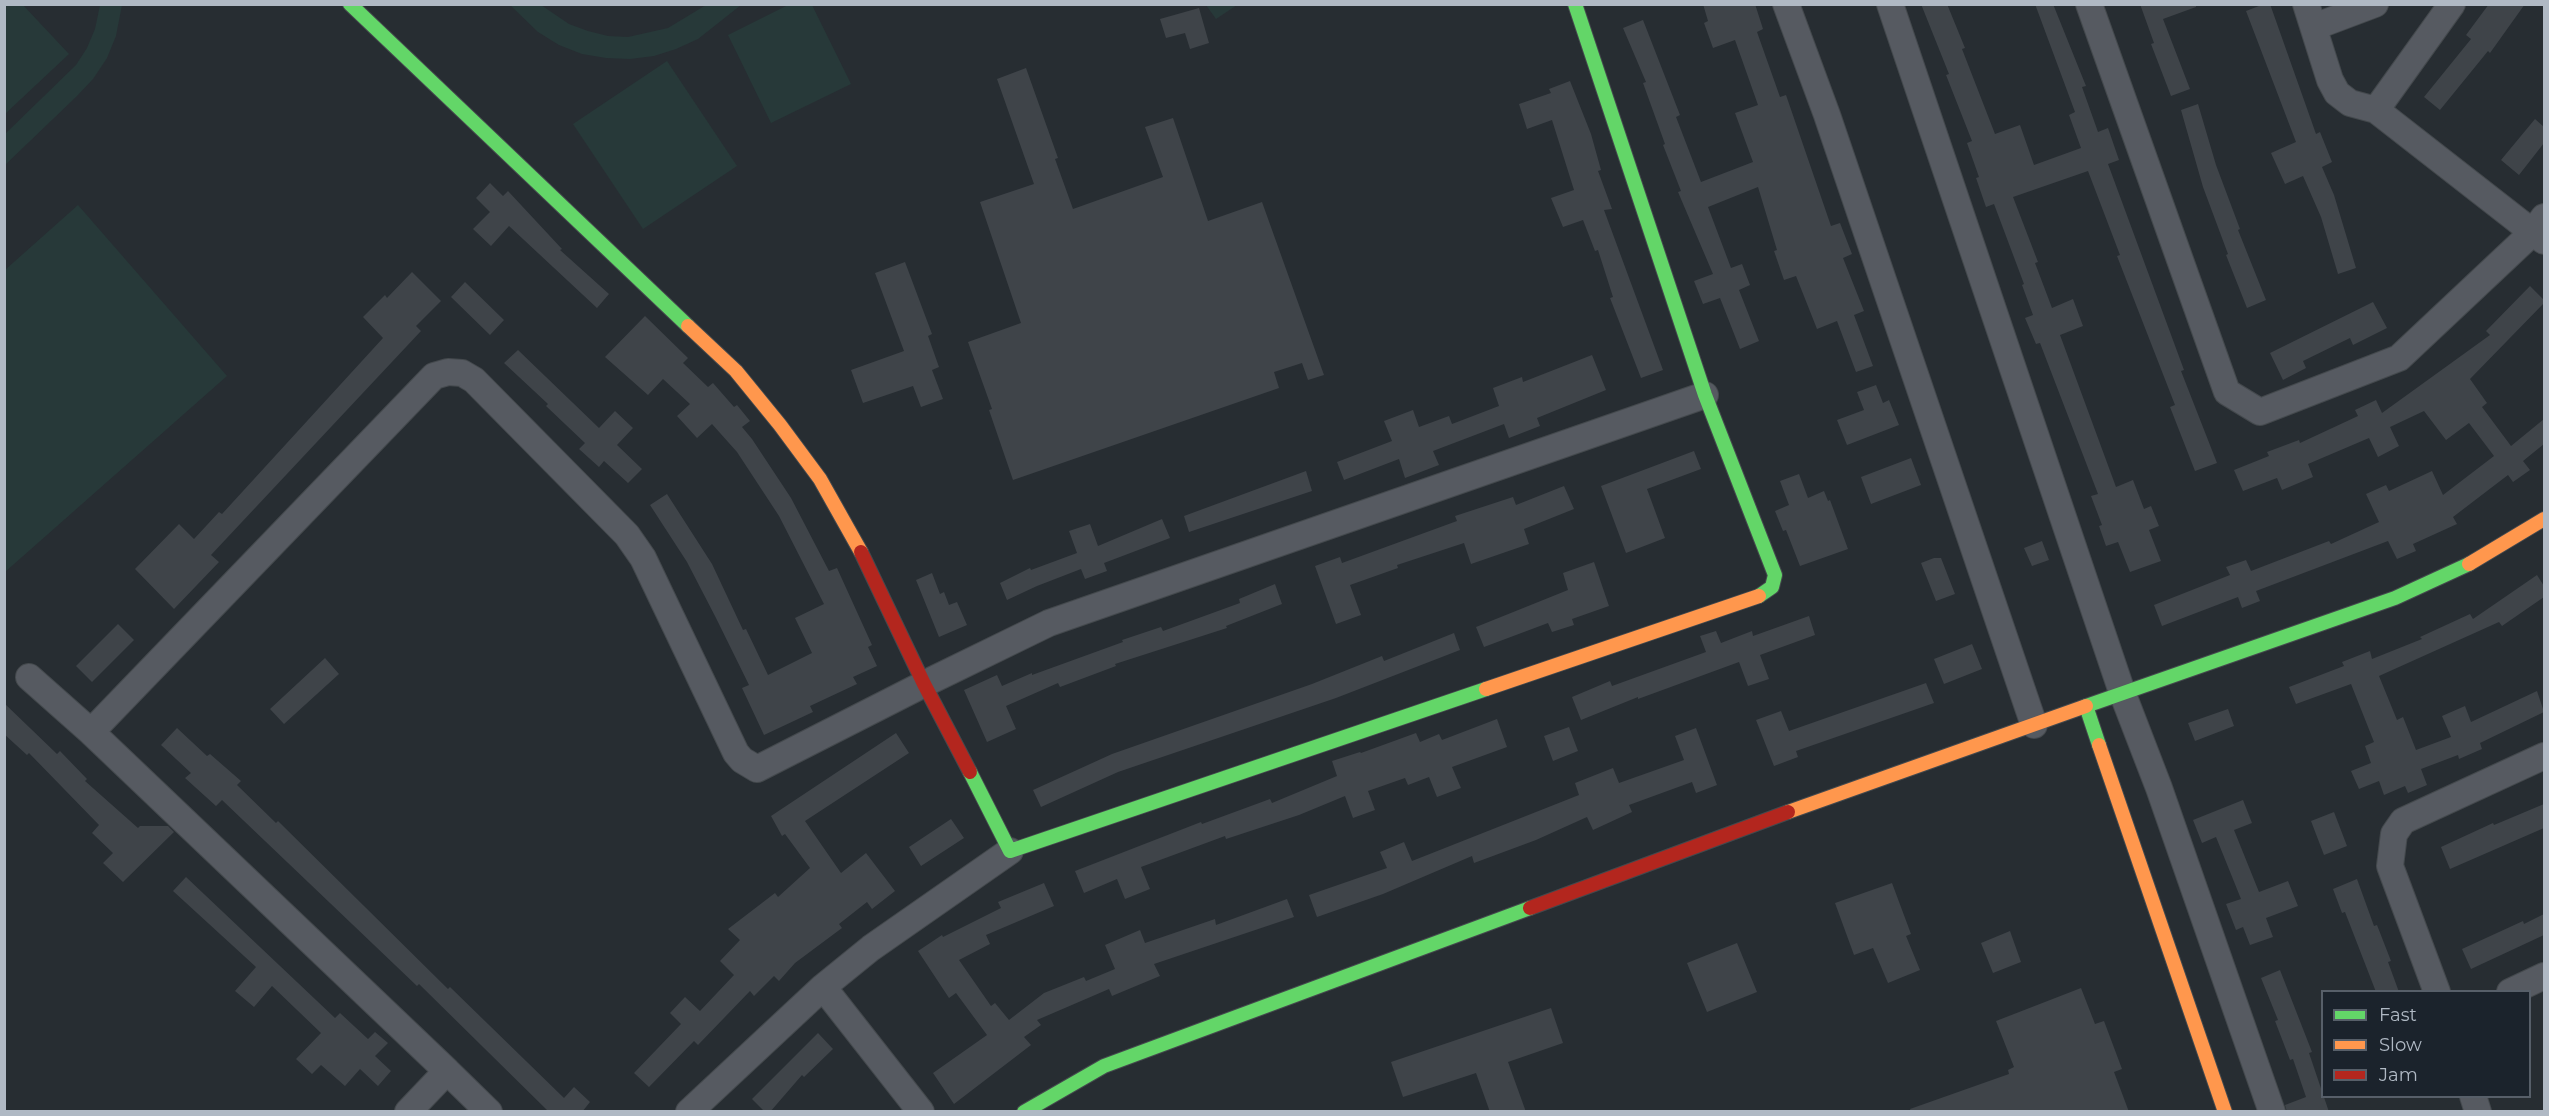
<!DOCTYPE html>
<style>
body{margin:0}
#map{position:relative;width:2549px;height:1116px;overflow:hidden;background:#272d32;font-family:Montserrat,sans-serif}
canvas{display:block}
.frame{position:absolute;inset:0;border:6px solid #b0b9c4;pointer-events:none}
.legend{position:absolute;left:2321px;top:990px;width:210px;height:108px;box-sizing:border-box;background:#1b232c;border:2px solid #575f69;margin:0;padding:8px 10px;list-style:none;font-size:18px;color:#b0b9c4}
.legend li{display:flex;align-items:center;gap:12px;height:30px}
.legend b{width:30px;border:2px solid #575f69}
</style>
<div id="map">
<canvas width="2549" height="1116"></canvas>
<div class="frame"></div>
<ul class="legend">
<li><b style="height:8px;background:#63d668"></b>Fast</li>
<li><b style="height:8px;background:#ff974d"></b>Slow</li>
<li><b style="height:8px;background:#b3261e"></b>Jam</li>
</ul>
</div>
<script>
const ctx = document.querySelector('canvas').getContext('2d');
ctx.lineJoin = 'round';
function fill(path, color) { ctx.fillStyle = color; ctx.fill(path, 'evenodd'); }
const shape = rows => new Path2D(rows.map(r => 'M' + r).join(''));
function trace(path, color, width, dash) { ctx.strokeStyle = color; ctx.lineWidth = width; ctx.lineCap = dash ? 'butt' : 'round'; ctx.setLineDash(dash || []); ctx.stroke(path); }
fill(shape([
 [5,4,23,5,69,54,5,114],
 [790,4,812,5,851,84,771,123,728,35],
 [100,5,122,5,116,36,107,58,93,79,77,96,5,165,5,134,76,65,87,48,95,29],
 [510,5,541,5,569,24,588,31,608,36,628,37,668,28,706,5,741,5,698,39,676,49,654,56,630,59,606,58,582,54,559,45,538,32],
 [1206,5,1237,5,1216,19],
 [667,61,737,166,643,229,573,124],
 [78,205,227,376,5,572,5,270]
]), '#273939');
fill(shape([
 [1703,4,1755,4,1763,29,1757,32,1780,97,1786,95,1831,226,1840,223,1852,254,1843,258,1864,311,1854,315,1873,366,1856,372,1837,321,1817,329,1796,276,1784,280,1774,251,1777,250,1758,187,1708,207,1731,268,1742,264,1750,285,1739,290,1759,341,1740,349,1720,298,1703,304,1694,281,1713,274,1678,192,1681,191,1663,145,1665,144,1643,83,1646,82,1623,28,1643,20,1680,115,1676,117,1701,182,1753,162,1735,113,1758,105,1735,40,1713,48,1704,23,1708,21],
 [1921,4,1947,4,1965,48,1962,49,1995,134,2020,125,2034,165,2081,148,2069,115,2075,112,2035,4,2053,4,2086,86,2082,87,2098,132,2108,128,2119,160,2108,164,2184,370,2181,371,2217,463,2195,471,2170,407,2175,405,2117,256,2120,255,2088,171,2013,197,2038,262,2035,263,2052,308,2073,299,2083,326,2060,335,2116,487,2133,480,2144,509,2151,506,2159,526,2149,530,2161,561,2130,572,2118,542,2106,546,2099,526,2102,525,2091,496,2098,494,2040,343,2036,344,2025,318,2033,315,2022,285,2024,284,1994,204,1986,207,1976,178,1979,177,1967,143,1972,141,1946,75,1949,74],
 [2140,4,2196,4,2196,7,2163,19,2190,89,2171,96,2151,44,2154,43],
 [2264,4,2270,4,2316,134,2320,132,2332,162,2322,167,2334,195,2356,268,2338,274,2321,217,2303,176,2285,184,2271,153,2296,142,2246,11],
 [2489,4,2525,4,2490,53,2488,51,2440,110,2424,97,2471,39,2466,35],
 [1199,8,1209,43,1190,49,1185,33,1166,38,1160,19],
 [1026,68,1058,158,1055,159,1073,209,1163,177,1145,127,1173,118,1208,221,1262,202,1324,375,1308,380,1302,363,1274,372,1279,388,1013,480,989,410,992,409,968,342,1021,323,980,202,1034,184,997,79],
 [1570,81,1591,134,1601,170,1598,171,1612,209,1604,210,1663,370,1641,378,1610,298,1613,297,1598,250,1595,251,1583,220,1563,227,1551,198,1574,190,1552,120,1527,129,1519,104,1551,93,1549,89],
 [2198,104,2216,165,2240,229,2238,230,2266,300,2247,308,2226,255,2228,254,2203,187,2181,110],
 [2535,119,2544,127,2544,143,2519,175,2501,160],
 [490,183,503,196,508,191,562,249,560,250,609,294,597,308,509,226,491,246,473,229,490,212,476,198],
 [905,262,932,334,928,336,939,367,932,370,943,399,921,407,913,386,863,403,851,370,904,351,875,273],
 [412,272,441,301,416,326,421,331,211,555,219,562,174,609,135,569,179,524,194,539,219,512,222,514,383,338,363,317,385,295,387,298],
 [465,282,504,320,490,335,451,297],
 [2530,286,2544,300,2544,303,2470,379,2487,403,2482,407,2511,446,2544,419,2544,444,2523,461,2530,470,2513,482,2508,475,2453,517,2457,524,2413,544,2416,551,2397,559,2388,541,2256,591,2260,601,2242,608,2238,597,2162,626,2154,605,2230,575,2226,567,2246,560,2251,571,2329,541,2331,544,2379,522,2366,494,2386,485,2389,491,2432,471,2443,495,2494,456,2469,423,2446,440,2424,411,2390,427,2399,446,2378,457,2369,438,2308,464,2313,477,2282,490,2277,478,2243,491,2234,470,2269,456,2267,452,2299,440,2300,443,2358,416,2355,410,2376,400,2382,413,2490,335,2486,331],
 [2373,302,2387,328,2353,345,2350,338,2303,361,2306,368,2283,380,2270,353],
 [645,316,688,358,683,363,708,387,713,383,734,407,737,405,750,421,742,427,752,439,791,498,829,571,837,568,872,645,868,647,877,666,853,677,857,684,810,706,813,712,764,735,742,688,749,685,716,618,687,562,650,505,667,494,712,564,743,630,746,629,768,675,812,653,795,618,824,604,779,516,737,452,712,424,697,438,677,416,690,404,663,379,648,395,605,357],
 [518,350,599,428,615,411,633,428,617,445,642,469,628,483,604,461,599,467,579,449,585,443,546,406,548,404,504,363],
 [1592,355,1606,390,1537,418,1540,426,1509,438,1504,424,1433,451,1439,465,1405,478,1399,459,1344,480,1337,462,1392,441,1384,421,1413,410,1419,427,1449,416,1452,424,1499,406,1493,388,1522,377,1523,382],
 [1876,385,1883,403,1889,400,1899,425,1847,445,1837,420,1864,410,1857,392],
 [1694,451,1701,469,1647,489,1665,538,1626,553,1601,486],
 [1911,458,1921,485,1871,504,1861,477],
 [1306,471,1312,491,1189,532,1184,516],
 [1799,474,1808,498,1824,491,1828,501,1830,500,1848,549,1800,566,1786,530,1783,531,1775,511,1789,505,1780,481],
 [1564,486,1574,509,1524,529,1529,544,1471,564,1464,543,1397,565,1398,568,1350,585,1361,615,1336,624,1315,566,1340,557,1342,563,1457,521,1455,516,1513,497,1516,505],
 [1162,519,1170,538,1104,563,1107,571,1085,579,1081,569,1037,586,1007,600,1000,583,1030,568,1031,570,1077,553,1069,531,1090,524,1098,546],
 [2042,541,2049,560,2032,566,2024,548],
 [1934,558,1941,558,1955,594,1936,601,1921,563],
 [1594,562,1609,606,1572,619,1574,625,1552,632,1548,623,1484,647,1476,627,1568,590,1563,573],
 [932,573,940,594,944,592,949,605,957,602,967,625,939,637,916,580],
 [2537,575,2544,586,2544,597,2502,626,2499,622,2379,676,2397,720,2403,717,2416,750,2451,737,2442,716,2465,706,2471,722,2537,691,2544,712,2480,743,2482,749,2459,759,2458,755,2421,769,2427,785,2408,793,2405,786,2384,795,2379,781,2359,789,2351,771,2371,763,2365,746,2374,742,2351,684,2296,704,2289,687,2344,666,2342,662,2370,651,2372,659,2422,639,2420,637,2470,614,2473,619],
 [1275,584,1282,604,1226,626,1227,628,1115,664,1116,666,1060,687,1058,683,1006,706,1016,729,987,742,964,690,997,675,1002,686,1032,673,1032,675,1123,642,1122,640,1161,627,1163,631,1240,603,1239,599],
 [1809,616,1815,635,1760,655,1769,679,1748,686,1739,662,1638,699,1638,697,1581,720,1572,697,1610,681,1612,686,1706,652,1700,636,1716,631,1721,643,1752,631,1753,636],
 [118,624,134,640,92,682,76,666],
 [1454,633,1460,650,1336,698,1118,772,1041,807,1033,790,1112,754,1312,684,1382,656,1384,661],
 [1972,644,1982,669,1944,684,1934,659],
 [325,658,339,674,284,724,270,709],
 [1926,683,1934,703,1796,751,1798,757,1774,766,1756,720,1781,711,1789,731],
 [4,703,57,754,60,751,87,779,85,781,138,828,140,826,168,826,174,832,123,882,103,863,113,853,92,833,99,825,29,753,27,755,4,734],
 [2228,709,2234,726,2195,741,2188,723],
 [1497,719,1507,747,1452,767,1461,788,1437,797,1429,777,1408,785,1405,778,1368,791,1375,810,1353,818,1345,796,1299,815,1226,839,1225,836,1141,867,1150,889,1125,899,1117,879,1084,893,1075,871,1201,822,1202,824,1270,799,1272,803,1337,776,1332,761,1360,752,1361,753,1416,733,1420,742,1439,734,1442,740],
 [1569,727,1578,751,1553,761,1544,736],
 [177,728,207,756,210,754,241,781,237,785,276,823,278,821,448,989,450,987,564,1098,574,1087,590,1102,582,1112,549,1112,419,984,417,986,222,800,216,806,185,778,191,773,161,745],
 [1696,728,1717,785,1696,793,1692,782,1629,805,1632,812,1593,830,1587,817,1536,840,1474,863,1472,856,1383,894,1317,917,1309,895,1387,868,1380,852,1404,842,1412,861,1579,795,1575,783,1613,768,1619,783,1684,760,1675,736],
 [896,733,909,753,805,821,841,873,866,853,895,891,872,909,867,902,839,924,842,928,795,963,779,981,774,976,754,996,750,991,698,1045,694,1041,649,1087,634,1073,681,1024,670,1013,685,997,700,1011,734,975,720,961,740,940,728,929,775,893,778,897,810,868,785,834,782,836,771,816],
 [2243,800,2252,823,2234,830,2259,892,2288,881,2298,906,2266,918,2273,937,2250,945,2243,927,2236,930,2226,904,2241,899,2216,837,2202,843,2193,820],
 [2544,804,2544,828,2450,869,2441,847,2493,823,2494,825],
 [2334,812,2347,846,2324,855,2311,821],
 [951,819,964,838,921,866,909,847],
 [186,877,335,1018,340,1013,368,1039,375,1032,388,1043,375,1056,391,1071,378,1086,360,1069,345,1086,321,1065,312,1074,296,1059,321,1033,272,986,254,1007,235,991,256,967,173,891],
 [2357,879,2374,926,2377,925,2391,961,2388,962,2399,992,2376,992,2345,912,2342,913,2333,889],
 [1044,883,1054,906,986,935,990,944,959,960,991,1006,995,1003,1009,1020,1044,993,1084,977,1086,981,1115,969,1105,945,1140,930,1145,943,1215,919,1216,925,1287,899,1294,917,1154,964,1160,976,1112,996,1109,989,1037,1020,1041,1025,1024,1037,1031,1045,954,1104,933,1073,987,1035,956,993,949,998,918,951,942,935,943,937,1001,908,998,902],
 [1892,883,1911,934,1906,936,1920,970,1888,983,1873,948,1854,955,1835,903],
 [2544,914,2544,935,2471,969,2462,949,2523,921,2524,924],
 [2010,931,2021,962,1993,973,1981,943],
 [1737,943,1757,992,1707,1012,1687,963],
 [2280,970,2312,1052,2309,1053,2329,1112,2287,1112,2285,1105,2306,1097,2293,1059,2290,1060,2275,1021,2278,1020,2261,978],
 [2081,988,2095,1024,2104,1021,2122,1069,2114,1072,2129,1112,1911,1112,1910,1109,2009,1074,2008,1070,2014,1067,1996,1021],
 [1551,1008,1563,1043,1508,1062,1526,1112,1490,1112,1476,1073,1403,1097,1391,1062],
 [818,1033,833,1049,804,1077,802,1075,770,1112,765,1112,752,1099]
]), '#3f4449');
const street = shape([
 [1786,4,1827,115,2034,725],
 [1890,4,2122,692,2159,788,2272,1112],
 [2089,4,2227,392,2260,412,2399,358,2533,232,2544,217],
 [2306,4,2330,80,2337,93,2350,103,2376,110,2544,241],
 [2314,27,2375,4],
 [2376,110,2452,4],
 [29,677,91,732,447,1071,408,1112],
 [91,732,434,376,448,372,462,373,474,380,627,535,643,558,736,753,742,760,757,769,924,684,1049,623,1705,395],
 [823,987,921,1112],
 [2437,992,2390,866,2394,834,2403,821,2544,756],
 [2510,992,2544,976],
 [447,1071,489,1112],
 [2473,1096,2478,1112],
 [689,1112,823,987,871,948,1010,851]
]);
const fast = shape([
 [350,4,688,326],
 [1575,4,1705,395,1775,575,1772,587,1759,596],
 [2099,745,2086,706,2395,598,2469,564],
 [970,772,1010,851,1486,689],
 [1024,1112,1104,1066,1530,908]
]);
const slow = shape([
 [688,326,736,371,780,425,820,479,861,552],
 [2469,564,2544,519],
 [1486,689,1759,596],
 [2099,745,2225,1112],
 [1788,812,2086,706]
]);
const jam = shape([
 [861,552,924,684,970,772],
 [1530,908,1788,812]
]);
trace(street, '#44494d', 28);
trace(fast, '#44494d', 16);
trace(slow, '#44494d', 16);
trace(jam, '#44494d', 16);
trace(street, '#565a61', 26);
trace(fast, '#63d668', 14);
trace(slow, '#ff974d', 14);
trace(jam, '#b3261e', 14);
</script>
